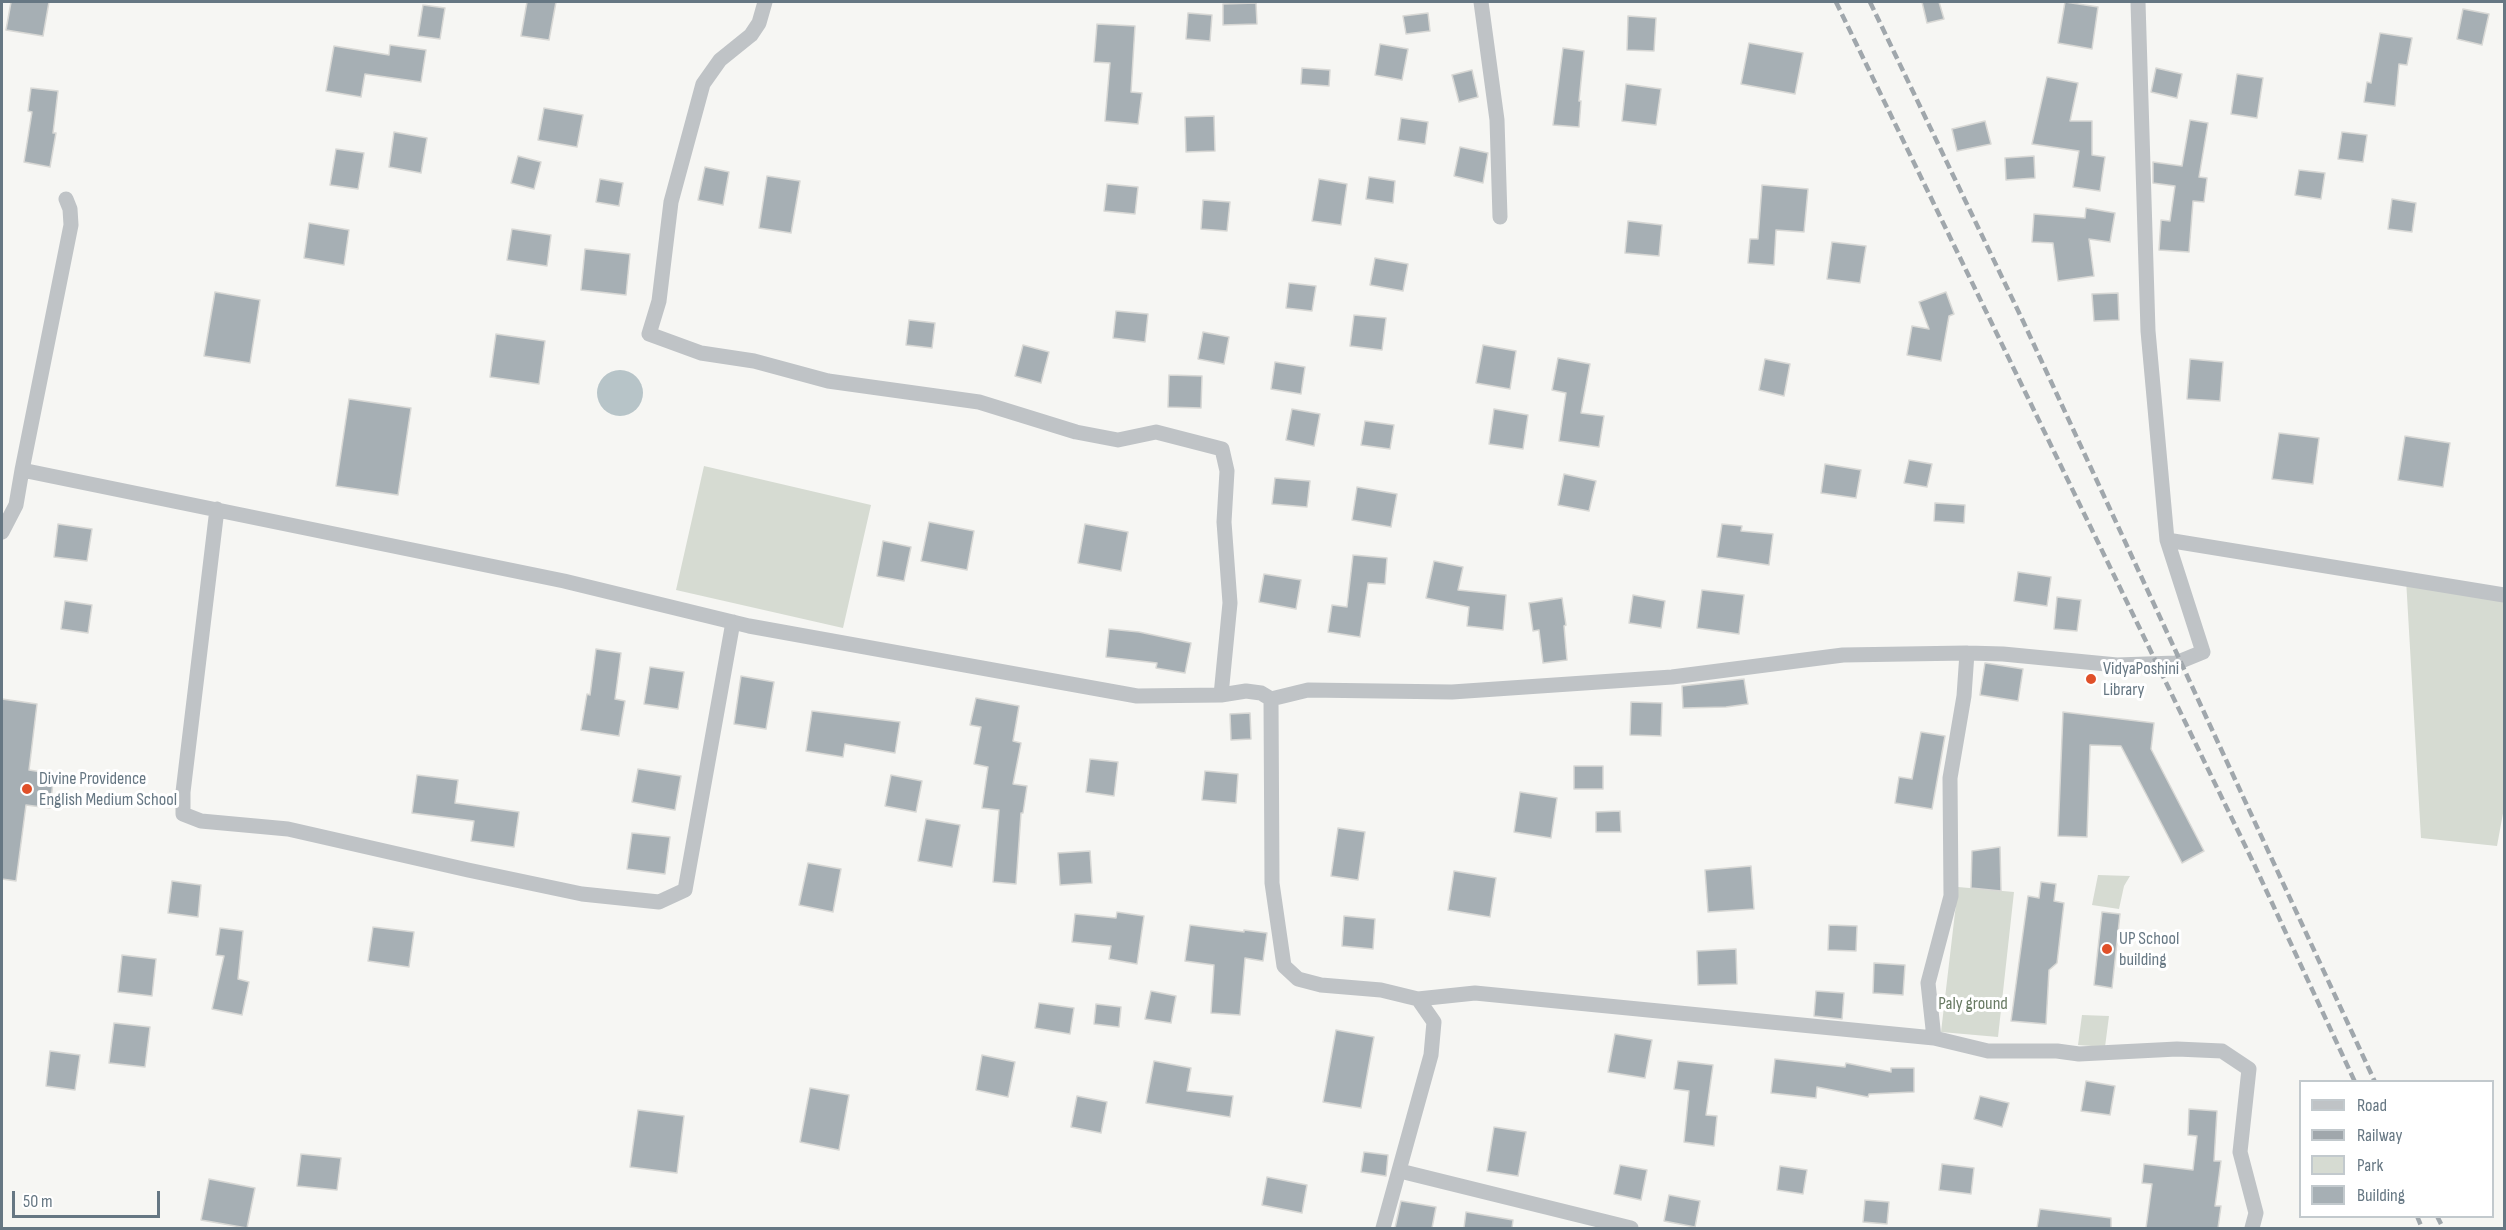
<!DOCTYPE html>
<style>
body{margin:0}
#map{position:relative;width:2506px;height:1230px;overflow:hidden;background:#f6f6f3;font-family:"Sofia Sans Condensed",sans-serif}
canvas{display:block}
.frame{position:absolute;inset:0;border:3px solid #667783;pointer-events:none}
.legend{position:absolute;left:2299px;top:1080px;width:195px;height:138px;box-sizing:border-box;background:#fff;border:2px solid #c2c9cd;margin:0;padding:8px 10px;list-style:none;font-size:18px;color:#667783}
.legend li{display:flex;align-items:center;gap:12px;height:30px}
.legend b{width:30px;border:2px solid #c2c9cd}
.scale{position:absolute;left:12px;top:1191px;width:148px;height:27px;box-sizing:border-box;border:3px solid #667783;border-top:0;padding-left:8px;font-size:18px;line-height:21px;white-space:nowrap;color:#667783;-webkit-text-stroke:4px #fff;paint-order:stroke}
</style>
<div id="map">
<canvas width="2506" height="1230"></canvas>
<div class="frame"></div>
<ul class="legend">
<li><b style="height:8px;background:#bfc3c6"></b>Road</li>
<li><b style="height:8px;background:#a0a7ac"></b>Railway</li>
<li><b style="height:16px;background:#d6dbd2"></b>Park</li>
<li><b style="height:16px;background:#a6afb4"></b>Building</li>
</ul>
<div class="scale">50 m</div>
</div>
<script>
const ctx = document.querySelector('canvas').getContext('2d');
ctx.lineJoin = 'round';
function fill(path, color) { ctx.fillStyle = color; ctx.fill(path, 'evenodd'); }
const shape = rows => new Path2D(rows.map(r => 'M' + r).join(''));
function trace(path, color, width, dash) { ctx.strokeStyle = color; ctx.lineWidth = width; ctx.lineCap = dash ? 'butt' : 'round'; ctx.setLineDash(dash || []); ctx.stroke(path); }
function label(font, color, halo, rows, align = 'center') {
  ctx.font = font + ' "Sofia Sans Condensed",sans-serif'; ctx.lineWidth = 6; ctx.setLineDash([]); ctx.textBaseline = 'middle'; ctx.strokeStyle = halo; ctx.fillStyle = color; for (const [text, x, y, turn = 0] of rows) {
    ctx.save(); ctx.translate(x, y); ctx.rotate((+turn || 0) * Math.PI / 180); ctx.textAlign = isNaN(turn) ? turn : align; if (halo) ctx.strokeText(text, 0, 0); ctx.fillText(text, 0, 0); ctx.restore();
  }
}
fill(shape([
 [704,466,871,505,843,628,676,590],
 [2406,579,2504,601,2504,808,2497,846,2421,838],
 [2098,875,2130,876,2124,886,2119,909,2092,905],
 [1958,887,2014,892,1998,1037,1941,1032],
 [2082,1015,2109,1016,2105,1047,2078,1045]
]), '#d6dbd2');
fill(shape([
 '597 393a23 23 0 1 1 46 0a23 23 0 1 1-46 0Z'
]), '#b7c4c8');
const building = shape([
 [11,2,49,2,43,36,6,30,11,2],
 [527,2,556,2,549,40,521,36,527,2],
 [1922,2,1939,2,1944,19,1927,23,1922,2],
 [2065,2,2098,7,2092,49,2058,43,2065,2],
 [1256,3,1257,24,1223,25,1223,4,1256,3],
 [423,5,445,8,440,39,418,36,423,5],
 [2463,9,2489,14,2482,45,2457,39,2463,9],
 [1188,13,1212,15,1210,41,1186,39,1188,13],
 [1428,13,1430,31,1406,34,1403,16,1428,13],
 [1628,16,1656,18,1654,51,1627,50,1628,16],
 [1097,24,1135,26,1131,92,1142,93,1138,124,1105,121,1110,63,1094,62,1097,24],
 [2380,33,2412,38,2407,65,2399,64,2395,106,2364,102,2367,82,2371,83,2380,33],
 [1749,43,1803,53,1795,94,1741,84,1749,43],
 [1380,44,1408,49,1402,80,1375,75,1380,44],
 [390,45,426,50,421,82,365,74,361,97,326,91,334,46,389,55,390,45],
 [1563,48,1584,51,1579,101,1581,101,1579,127,1553,125,1563,48],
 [1302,68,1330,70,1329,86,1301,84,1302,68],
 [2156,68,2182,74,2177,98,2151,92,2156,68],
 [1472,70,1478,97,1459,102,1452,75,1472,70],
 [2237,74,2263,78,2257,118,2231,114,2237,74],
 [2047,77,2078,83,2070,121,2092,121,2092,155,2105,157,2100,191,2073,187,2079,151,2032,144,2047,77],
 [1626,84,1661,89,1656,125,1622,121,1626,84],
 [31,88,58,91,53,133,56,133,50,167,24,162,32,112,28,111,31,88],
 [544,108,583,115,577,147,538,140,544,108],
 [1214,116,1215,151,1186,152,1185,117,1214,116],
 [1401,118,1428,122,1425,144,1398,140,1401,118],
 [2190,120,2208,123,2199,177,2207,178,2204,202,2193,201,2189,252,2159,250,2161,220,2170,221,2175,186,2153,183,2153,162,2182,166,2190,120],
 [1985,121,1991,144,1957,151,1952,129,1985,121],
 [394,132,427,138,421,173,389,167,394,132],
 [2342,132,2367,135,2363,162,2338,159,2342,132],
 [1460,147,1488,153,1483,183,1454,176,1460,147],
 [336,149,364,153,358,189,330,185,336,149],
 [518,156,541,162,534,189,511,183,518,156],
 [2034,156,2035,178,2006,180,2005,158,2034,156],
 [705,167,729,172,723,205,698,200,705,167],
 [2299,170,2325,173,2321,199,2295,195,2299,170],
 [767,176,800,181,791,233,759,228,767,176],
 [1369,177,1395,181,1393,203,1366,199,1369,177],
 [600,179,623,183,619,206,596,202,600,179],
 [1319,179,1347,184,1341,225,1312,221,1319,179],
 [1107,184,1138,187,1135,214,1104,211,1107,184],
 [1762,185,1808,189,1804,232,1776,230,1774,265,1748,263,1750,239,1758,239,1762,185],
 [2392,199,2416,203,2412,232,2388,229,2392,199],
 [1203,200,1230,202,1227,231,1201,229,1203,200],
 [2086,208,2115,213,2110,242,2089,239,2094,276,2058,281,2053,243,2032,242,2034,214,2085,218,2086,208],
 [1628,221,1662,225,1659,256,1625,253,1628,221],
 [309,223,349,230,344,265,304,258,309,223],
 [512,229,551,235,547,266,507,260,512,229],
 [1832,242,1866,246,1860,283,1827,279,1832,242],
 [585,249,630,254,626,295,581,290,585,249],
 [1375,258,1408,264,1403,291,1370,285,1375,258],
 [1289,283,1316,286,1312,311,1286,308,1289,283],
 [215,292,260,300,250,363,204,356,215,292],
 [1946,292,1954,314,1949,316,1941,361,1907,355,1912,326,1929,329,1919,302,1946,292],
 [2118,293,2119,320,2094,321,2092,294,2118,293],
 [1116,311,1148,314,1145,342,1113,338,1116,311],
 [1354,315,1386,318,1382,350,1350,346,1354,315],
 [909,320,935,323,932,348,906,345,909,320],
 [1203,332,1229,337,1224,364,1198,359,1203,332],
 [496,334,545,341,539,384,490,377,496,334],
 [1023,345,1049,352,1041,383,1015,376,1023,345],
 [1483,345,1516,351,1510,389,1476,383,1483,345],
 [1558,358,1590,364,1581,413,1604,416,1599,447,1559,441,1566,393,1552,390,1558,358],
 [1765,359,1790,364,1784,396,1759,390,1765,359],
 [2190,359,2223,362,2220,401,2187,399,2190,359],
 [1275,362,1305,367,1301,394,1271,389,1275,362],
 [1169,375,1202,376,1201,408,1168,407,1169,375],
 [349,399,411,408,398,495,336,486,349,399],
 [1292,409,1320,414,1314,446,1286,440,1292,409],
 [1494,409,1528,415,1523,449,1489,444,1494,409],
 [1365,421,1394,425,1390,449,1361,445,1365,421],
 [2279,433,2319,438,2313,484,2272,479,2279,433],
 [2405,436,2450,443,2443,487,2398,480,2405,436],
 [1909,460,1932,464,1927,487,1904,483,1909,460],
 [1825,464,1861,470,1856,498,1821,493,1825,464],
 [1564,474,1596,481,1589,511,1558,505,1564,474],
 [1275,478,1310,481,1307,507,1272,504,1275,478],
 [1357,487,1397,494,1391,527,1352,520,1357,487],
 [1935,503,1965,505,1964,523,1934,521,1935,503],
 [929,522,974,531,967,570,921,561,929,522],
 [58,524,92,529,87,561,54,557,58,524],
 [1085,524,1128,532,1121,571,1078,563,1085,524],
 [1722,524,1742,526,1741,531,1773,534,1769,565,1717,557,1722,524],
 [883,541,911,547,904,581,877,576,883,541],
 [1353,555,1387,558,1385,584,1368,583,1360,637,1328,632,1332,605,1347,607,1353,555],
 [1434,561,1463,567,1458,590,1506,595,1503,630,1467,626,1469,607,1426,598,1434,561],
 [2018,572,2051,577,2047,606,2014,601,2018,572],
 [1264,574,1301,580,1296,609,1259,602,1264,574],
 [1702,590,1744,595,1739,634,1697,628,1702,590],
 [1633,595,1665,601,1661,628,1629,623,1633,595],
 [2057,597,2081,600,2077,631,2054,629,2057,597],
 [1562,598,1566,625,1564,626,1567,660,1543,663,1539,630,1533,631,1529,603,1562,598],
 [65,601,92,605,88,633,61,629,65,601],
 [1109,629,1139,632,1191,643,1185,673,1156,668,1157,663,1106,657,1109,629],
 [596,649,621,653,615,699,625,701,619,736,581,730,587,694,590,695,596,649],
 [1985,663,2023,669,2018,701,1980,695,1985,663],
 [650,667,684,672,678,709,644,704,650,667],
 [741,676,774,682,766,729,734,724,741,676],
 [1744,679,1748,704,1726,707,1683,708,1682,686,1744,679],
 [976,698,1019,706,1013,741,1021,743,1013,784,1027,786,1023,813,1021,813,1016,884,993,882,999,810,982,808,988,767,974,764,981,727,970,725,976,698],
 [2,699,37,704,29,770,54,774,50,808,26,805,16,881,2,879,2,699],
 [1631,702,1662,703,1661,736,1630,735,1631,702],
 [812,711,900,722,895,753,845,744,843,757,806,751,812,711],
 [2063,712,2154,723,2151,749,2204,851,2182,863,2121,746,2090,745,2087,837,2058,836,2063,712],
 [1250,713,1251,739,1231,740,1230,714,1250,713],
 [1921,732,1945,736,1932,809,1895,803,1899,777,1912,779,1921,732],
 [1090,759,1118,762,1114,796,1086,792,1090,759],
 [1574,766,1603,766,1603,789,1574,789,1574,766],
 [638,769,681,776,675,810,632,802,638,769],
 [1205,771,1238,774,1236,803,1202,800,1205,771],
 [417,775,458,780,455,803,519,812,514,847,471,841,474,821,412,813,417,775],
 [891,775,922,781,916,812,885,806,891,775],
 [1520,792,1557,798,1551,838,1514,832,1520,792],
 [1620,811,1621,832,1596,832,1596,812,1620,811],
 [926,819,960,825,952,867,918,861,926,819],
 [1338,828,1365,832,1358,880,1331,876,1338,828],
 [632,833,670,837,665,874,627,869,632,833],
 [2000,847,2001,891,1971,888,1972,851,2000,847],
 [1090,851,1092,883,1060,885,1058,853,1090,851],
 [808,863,841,869,833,912,799,905,808,863],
 [1751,866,1754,909,1708,912,1705,870,1751,866],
 [1454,871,1496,878,1490,917,1448,910,1454,871],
 [172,881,201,885,198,917,168,913,172,881],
 [2041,882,2056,884,2054,901,2064,903,2057,963,2049,970,2046,1024,2011,1021,2028,896,2039,898,2041,882],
 [1117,912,1144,916,1137,964,1109,959,1111,946,1072,942,1075,914,1116,918,1117,912],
 [2102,912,2120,914,2112,988,2094,985,2102,912],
 [1344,916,1375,919,1373,949,1342,946,1344,916],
 [1190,925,1244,932,1244,930,1267,933,1263,961,1245,958,1240,1015,1211,1013,1214,965,1185,961,1190,925],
 [1829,925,1857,926,1856,951,1828,950,1829,925],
 [373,927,414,932,409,967,368,961,373,927],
 [220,928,243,931,238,979,249,982,242,1015,212,1009,224,956,216,955,220,928],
 [1736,949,1737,984,1698,985,1697,951,1736,949],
 [122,955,156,959,152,996,118,992,122,955],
 [1874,963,1905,965,1903,995,1873,993,1874,963],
 [1151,991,1176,996,1171,1023,1145,1019,1151,991],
 [1816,991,1844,993,1842,1019,1814,1016,1816,991],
 [1039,1003,1074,1008,1070,1034,1035,1028,1039,1003],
 [1096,1004,1121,1007,1119,1027,1094,1024,1096,1004],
 [114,1023,150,1027,145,1067,109,1063,114,1023],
 [1336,1030,1374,1037,1361,1108,1323,1102,1336,1030],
 [1615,1034,1652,1040,1645,1078,1608,1072,1615,1034],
 [50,1051,80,1055,75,1090,46,1086,50,1051],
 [982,1055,1015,1062,1008,1097,976,1090,982,1055],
 [1775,1059,1845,1067,1846,1063,1891,1072,1891,1068,1914,1068,1914,1092,1869,1094,1868,1097,1817,1087,1816,1098,1771,1093,1775,1059],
 [1154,1061,1191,1068,1187,1091,1233,1096,1230,1117,1146,1103,1154,1061],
 [1678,1061,1713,1065,1706,1115,1717,1116,1714,1146,1684,1142,1689,1091,1674,1089,1678,1061],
 [2086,1081,2115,1086,2110,1115,2081,1111,2086,1081],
 [810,1088,849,1095,839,1150,800,1142,810,1088],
 [1077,1096,1107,1102,1101,1133,1071,1127,1077,1096],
 [1980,1096,2009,1103,2002,1127,1974,1119,1980,1096],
 [2189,1109,2217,1111,2214,1161,2221,1161,2215,1206,2221,1206,2218,1228,2146,1228,2152,1184,2142,1183,2144,1164,2193,1170,2197,1136,2188,1135,2189,1109],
 [638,1110,684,1116,677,1173,630,1167,638,1110],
 [1494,1127,1526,1132,1518,1176,1487,1171,1494,1127],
 [1364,1152,1388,1155,1386,1176,1361,1172,1364,1152],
 [301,1154,341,1158,337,1190,297,1186,301,1154],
 [1942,1164,1974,1168,1971,1194,1939,1190,1942,1164],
 [1620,1165,1647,1170,1641,1200,1614,1194,1620,1165],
 [1780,1166,1807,1170,1803,1194,1777,1190,1780,1166],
 [1267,1177,1307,1185,1302,1213,1262,1205,1267,1177],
 [209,1179,255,1188,247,1228,201,1220,209,1179],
 [1669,1195,1700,1201,1695,1227,1664,1221,1669,1195],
 [1865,1200,1889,1202,1887,1224,1863,1222,1865,1200],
 [1401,1201,1436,1207,1432,1228,1395,1228,1401,1201],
 [2040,1209,2111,1218,2111,1228,2037,1228,2040,1209],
 [1466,1212,1513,1220,1512,1228,1464,1228,1466,1212]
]);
fill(building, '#a6afb4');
trace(building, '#d8d8d5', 1.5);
trace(shape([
 [765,2,759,23,751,35,720,60,703,84,671,202,659,301,649,334,701,353,754,361,828,381,979,402,1076,432,1118,440,1156,432,1222,449,1227,471,1224,522,1230,603,1221,695],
 [1481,2,1497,120,1500,217],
 [2138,2,2148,331,2167,540],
 [66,199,70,209,71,225,22,470,564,581,749,626,1137,696,1221,695,1246,691,1261,693,1271,699,1272,883,1284,966,1298,979,1321,985,1381,990,1418,999,1434,1022,1431,1055,1383,1228],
 [217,509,183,792,183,814,201,821,288,829,468,870,582,894,659,902,685,890,733,622],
 [2,532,16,505,22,470],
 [1967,653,1964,696,1950,778,1951,896,1928,983,1934,1038,1988,1051,2057,1051,2079,1054,2177,1049,2222,1051,2249,1069,2240,1152,2256,1213,2252,1228],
 [1271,699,1308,690,1452,692,1672,677,1843,655,1967,653,2003,654,2117,665,2176,663,2203,652,2167,540,2504,595],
 [1418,999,1475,993,1934,1038],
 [1400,1171,1631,1228]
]), '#bfc3c6', 15);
trace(shape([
 [1836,2,2254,864,2355,1082],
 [1870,2,2023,321,2375,1082],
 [2417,1216,2422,1228],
 [2437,1216,2443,1228]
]), '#a0a7ac', 4.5, [9, 4.5]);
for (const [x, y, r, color] of [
 [2091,679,6,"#e05029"],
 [27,789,6,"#e05029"],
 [2107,949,6,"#e05029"]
]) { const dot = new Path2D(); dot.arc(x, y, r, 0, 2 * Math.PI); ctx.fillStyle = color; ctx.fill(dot); trace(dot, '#fff', 2); }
label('18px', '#667783', '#fff', [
 ["VidyaPoshini",2103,669],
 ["Library",2103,690],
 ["Divine Providence",39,779],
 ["English Medium School",39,800],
 ["UP School",2119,939],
 ["building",2119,960]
], 'left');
label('18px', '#697b64', '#fff', [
 ["Paly ground",1973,1004]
]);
</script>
